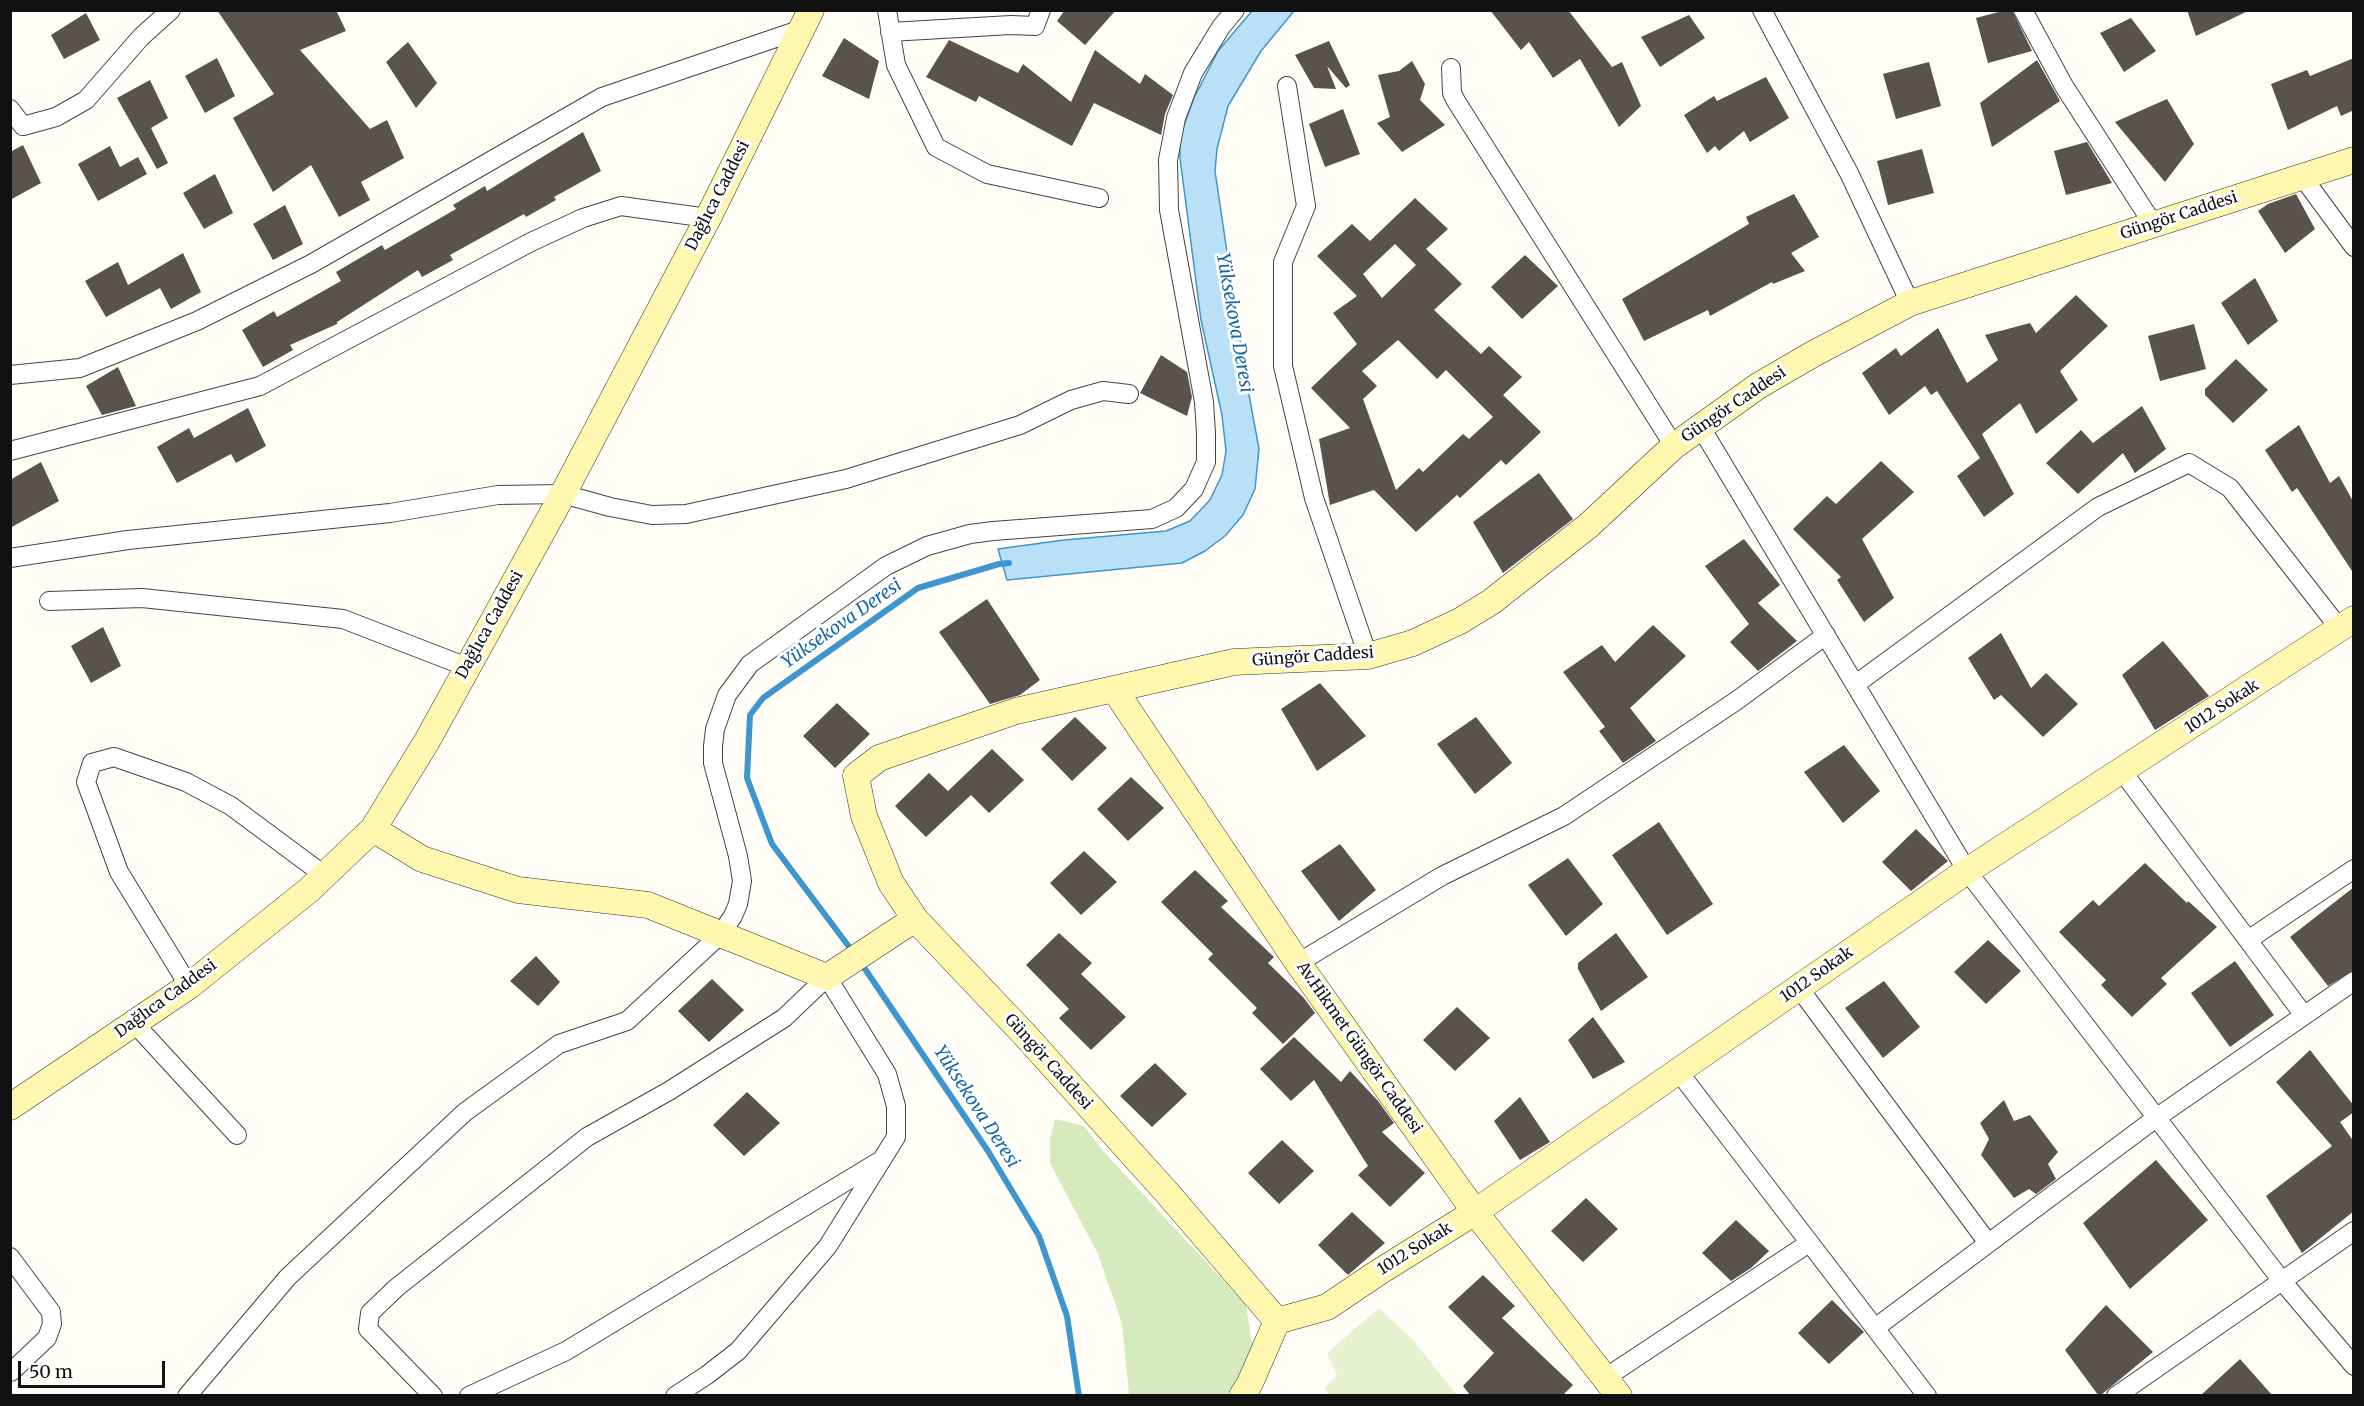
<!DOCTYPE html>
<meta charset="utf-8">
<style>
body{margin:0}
#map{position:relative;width:2364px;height:1406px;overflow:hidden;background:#fffdf5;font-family:Merriweather,serif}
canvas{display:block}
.frame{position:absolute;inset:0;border:12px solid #111;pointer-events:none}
.scale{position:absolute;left:18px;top:1361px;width:147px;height:27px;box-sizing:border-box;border:3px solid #111;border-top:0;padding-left:8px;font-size:18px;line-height:21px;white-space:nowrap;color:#111;-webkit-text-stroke:4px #fff;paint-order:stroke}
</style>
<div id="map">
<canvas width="2364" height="1406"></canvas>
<div class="frame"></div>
<div class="scale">50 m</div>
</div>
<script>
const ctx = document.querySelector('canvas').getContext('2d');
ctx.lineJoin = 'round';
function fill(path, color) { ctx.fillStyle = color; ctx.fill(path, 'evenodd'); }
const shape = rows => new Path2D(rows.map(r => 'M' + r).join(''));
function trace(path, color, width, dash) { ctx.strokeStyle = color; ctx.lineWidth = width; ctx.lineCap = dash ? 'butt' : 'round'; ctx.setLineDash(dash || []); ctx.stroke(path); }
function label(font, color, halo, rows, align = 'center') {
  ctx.font = font + ' Merriweather,serif'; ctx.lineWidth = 6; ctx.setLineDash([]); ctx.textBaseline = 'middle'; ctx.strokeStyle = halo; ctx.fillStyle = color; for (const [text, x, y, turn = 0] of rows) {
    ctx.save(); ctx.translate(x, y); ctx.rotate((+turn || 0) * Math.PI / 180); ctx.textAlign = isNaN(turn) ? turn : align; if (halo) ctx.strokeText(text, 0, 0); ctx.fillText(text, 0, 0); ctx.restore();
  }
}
fill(shape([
 [1055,1119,1084,1126,1104,1152,1246,1305,1254,1357,1230,1395,1129,1395,1122,1324,1098,1254,1050,1163,1050,1139]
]), '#d5ebbd');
fill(shape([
 [1379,1308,1412,1339,1457,1395,1329,1395,1324,1389,1337,1375,1327,1353]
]), '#e6f2cf');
const water = shape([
 [1252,11,1294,11,1261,51,1228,106,1217,149,1215,171,1245,373,1259,449,1255,489,1243,515,1225,536,1205,551,1182,563,1007,580,998,549,1064,540,1166,531,1190,521,1210,500,1222,475,1226,451,1222,415,1201,320,1180,158,1180,136,1194,98,1218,51,1252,11]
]);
fill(water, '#b9e0f7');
trace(water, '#3f96cf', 1.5);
trace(shape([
 [853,952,772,844,747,778,750,715,763,698,918,588,999,564,1009,563],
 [861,963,988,1151,1039,1236,1067,1316,1079,1396]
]), '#3f96cf', 6);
fill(shape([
 [217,10,336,10,346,31,300,50,370,129,387,120,404,158,361,182,370,200,339,217,311,165,273,192,233,118,274,94],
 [1065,10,1116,10,1085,45,1057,21],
 [1490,10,1568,10,1612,67,1622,62,1641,106,1619,127,1580,59,1553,78,1529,42,1521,50],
 [2006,10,2012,10,2032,51,1988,63,1976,18],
 [2187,10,2250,10,2196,36],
 [86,13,100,40,64,59,51,35],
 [1689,15,1705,38,1660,67,1641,37],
 [2131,18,2156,51,2124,72,2100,33],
 [844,38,879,61,869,99,822,76],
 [949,40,1018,73,1023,64,1071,102,1095,50,1140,84,1145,74,1173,95,1165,114,1161,135,1094,103,1072,146,979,96,976,102,926,77],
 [1329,41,1350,85,1346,88,1327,66,1336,89,1314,88,1295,55],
 [408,42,437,83,416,108,386,62],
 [217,58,235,96,205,113,185,76],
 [2354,58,2354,110,2341,116,2337,106,2288,130,2271,84,2307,70,2310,76],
 [2037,60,2060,101,1992,147,1980,103],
 [1412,61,1425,84,1420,100,1445,125,1402,152,1377,123,1390,117,1378,75,1399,71],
 [1929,62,1941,106,1896,119,1883,74],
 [1766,77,1789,118,1750,142,1744,131,1719,151,1715,146,1707,153,1684,115,1714,96,1717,101],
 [150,80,168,118,151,128,168,163,157,169,117,98],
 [2167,99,2194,144,2165,182,2115,122],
 [1343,109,1360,154,1325,167,1309,124],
 [583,132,601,171,554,197,556,200,526,217,524,214,450,255,453,260,422,277,418,270,337,322,337,324,290,345,293,350,263,367,242,330,274,311,277,317,341,281,336,272,382,245,385,250,456,209,453,205,485,186,487,191],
 [2087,142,2112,183,2066,195,2054,151],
 [23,145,41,183,10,200,10,152],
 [110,146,120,167,138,157,147,174,98,201,78,164],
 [1922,149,1934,193,1888,205,1877,161],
 [215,174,233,213,204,229,183,193],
 [1794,194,1819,237,1791,253,1805,271,1773,284,1772,282,1710,316,1708,310,1644,341,1622,299,1749,224,1746,217],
 [2296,194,2315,229,2285,253,2258,211,2268,204],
 [1415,198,1448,229,1426,249,1462,284,1434,310,1481,354,1489,346,1522,377,1503,395,1541,432,1506,465,1501,460,1460,498,1457,495,1416,532,1374,490,1330,505,1319,439,1350,428,1311,388,1357,344,1333,313,1357,296,1317,256,1352,224,1370,241],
 [1395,244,1416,265,1382,298,1363,274],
 [1398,340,1437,379,1446,370,1493,417,1469,439,1463,434,1423,472,1419,468,1396,490,1363,399,1377,386,1362,371],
 [285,205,303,244,273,260,253,224],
 [183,253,201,292,171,309,160,288,106,317,85,281,118,262,128,285],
 [1525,255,1558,286,1522,319,1491,287],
 [2255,278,2278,321,2248,345,2221,303],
 [2076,295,2108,326,2060,371,2078,400,2036,434,2020,403,1982,434,2014,494,1984,517,1957,476,1980,458,1937,391,1931,395,1925,386,1889,415,1862,373,1896,348,1901,356,1938,328,1967,383,1998,360,1985,335,2030,323,2036,333],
 [2194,324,2206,369,2160,381,2148,336],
 [1161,355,1187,372,1192,397,1187,416,1140,393],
 [2236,359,2268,390,2233,423,2205,395,2205,389],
 [118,367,136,406,102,415,86,386],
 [2142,406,2166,449,2135,473,2123,453,2078,494,2046,463,2081,430,2093,443],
 [248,408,266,446,236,463,231,454,177,483,157,447,189,428,194,438],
 [2299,425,2330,483,2339,476,2354,503,2354,574,2297,488,2292,492,2265,450],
 [1881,461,1914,492,1862,539,1894,598,1864,622,1837,580,1841,577,1793,529,1827,496,1836,504],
 [41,462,59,501,10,528,10,480],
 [1539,473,1573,519,1503,573,1473,522],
 [1744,539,1780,585,1758,603,1797,641,1758,671,1730,642,1749,624,1705,566],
 [987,599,1040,680,1020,695,990,704,939,632],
 [1653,625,1686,656,1630,708,1656,741,1623,763,1599,731,1605,727,1563,672,1602,645,1615,662],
 [103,627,121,666,91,683,71,646],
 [2001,633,2031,688,2046,673,2078,704,2043,737,2001,695,1994,700,1968,658],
 [2163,641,2209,696,2155,730,2122,675],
 [1320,683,1366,736,1317,771,1281,709],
 [837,703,870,734,835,768,803,736],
 [1075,717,1107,748,1072,781,1041,749],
 [1476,717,1512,763,1475,794,1437,744],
 [1844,745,1880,791,1843,823,1804,772],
 [992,749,1024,780,989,813,971,795,926,837,895,806,929,773,948,791],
 [1131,777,1164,808,1128,841,1097,809],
 [1659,822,1713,904,1667,935,1612,855],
 [1916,829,1948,861,1911,891,1882,862],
 [1340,844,1376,890,1339,921,1301,871],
 [1084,851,1117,882,1081,915,1050,883],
 [1568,858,1603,904,1566,936,1528,885],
 [2145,863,2187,903,2188,901,2217,927,2161,978,2167,984,2132,1017,2101,985,2106,980,2059,932,2093,900,2099,906],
 [1195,870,1228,901,1221,907,1274,957,1268,963,1303,997,1315,1013,1283,1044,1252,1013,1257,1008,1208,959,1213,954,1161,902],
 [2354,887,2354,970,2328,986,2290,937],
 [1059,933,1092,963,1081,974,1126,1017,1091,1050,1059,1018,1069,1009,1026,965],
 [1616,933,1648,977,1601,1011,1578,969,1578,963],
 [1988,940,2021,971,1986,1004,1954,972],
 [536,956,560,982,538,1006,510,981],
 [2235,961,2274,1015,2230,1047,2191,993],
 [712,979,744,1010,709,1042,678,1011],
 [1884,981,1920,1027,1883,1058,1845,1008],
 [1457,1007,1490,1038,1455,1071,1423,1040],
 [1593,1017,1625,1062,1593,1079,1568,1040],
 [1294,1037,1341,1082,1350,1071,1378,1101,1394,1123,1382,1132,1425,1173,1390,1207,1358,1175,1368,1166,1314,1080,1291,1101,1260,1069],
 [2310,1050,2354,1106,2354,1112,2340,1122,2354,1142,2354,1211,2302,1253,2266,1196,2332,1146,2276,1082],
 [1155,1063,1187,1094,1152,1127,1120,1096],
 [747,1092,780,1123,744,1156,713,1125],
 [1520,1097,1550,1142,1520,1160,1494,1121],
 [2004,1100,2014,1121,2030,1115,2058,1152,2048,1164,2056,1179,2036,1194,2029,1189,2014,1198,1981,1155,1989,1139,1980,1123],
 [1282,1140,1314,1171,1279,1204,1248,1173],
 [2156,1160,2208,1220,2130,1289,2083,1223],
 [1586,1198,1618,1229,1583,1262,1551,1231],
 [1352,1212,1385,1243,1348,1275,1318,1245],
 [1736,1220,1769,1251,1751,1268,1731,1281,1702,1253],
 [1483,1275,1515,1306,1502,1318,1573,1385,1563,1395,1470,1395,1463,1386,1494,1353,1448,1307],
 [1832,1300,1864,1332,1829,1364,1798,1333],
 [2106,1305,2153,1352,2101,1395,2098,1395,2065,1350],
 [2240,1359,2272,1395,2201,1395]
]), '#5a524d');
const street = shape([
 [887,10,896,65,936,147,987,174,1099,198],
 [1762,10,1849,173,1910,303],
 [2023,10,2064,86,2153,224],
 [890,32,1011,25,1035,26,1041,10],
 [1451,68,1452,93,1456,101,1674,446],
 [1287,86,1306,206,1283,262,1283,366,1314,498,1368,656],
 [10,109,23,126,56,117,86,100,141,37,171,10],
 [2301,175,2354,247],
 [10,375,80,368,197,321,311,264,602,97,802,29],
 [1700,426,1967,871,2282,1281,2354,1366],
 [10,451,260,386,531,242,583,218,621,206,708,218],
 [10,558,128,540,390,513,498,495,563,494,610,507,652,515,686,514,846,479,1020,425,1071,400,1103,391,1129,394],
 [49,601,142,598,343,619,467,667],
 [1856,684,2098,507,2189,463,2230,488,2340,629],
 [2122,771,2303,1014],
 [2248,940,2354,869],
 [1298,963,1442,876,1564,816,1736,701,1826,635],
 [189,986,119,872,86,782,92,763,114,757,186,782,231,806,324,875],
 [1799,988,1988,1243],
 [134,1023,237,1135],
 [1678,1071,1927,1396],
 [10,1257,51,1312,52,1324,47,1338,11,1372],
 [1875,1328,2156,1118,2354,981],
 [1605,1378,1809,1243],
 [187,1396,288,1277,465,1112,559,1044,627,1021,720,935,733,916,738,904,742,881,738,856,713,763,713,746,715,729,727,695,750,664,886,566,927,546,970,534,993,531,1152,519,1176,508,1194,489,1206,462,1206,433,1204,402,1169,210,1168,160,1176,118,1193,73,1221,27,1235,10],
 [433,1396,368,1329,370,1313,396,1288,587,1137,669,1091,784,1018,827,977,887,1074,896,1106,896,1137,828,1246,738,1351,707,1375,675,1396],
 [469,1396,566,1351,878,1162],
 [2116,1396,2354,1231]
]);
const secondary = shape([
 [1114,689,1298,963,1475,1212,1619,1396],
 [373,829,422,859,518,890,648,905,827,977,915,919],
 [10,1107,189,986,309,890,373,829,427,741,563,494,708,218,811,10],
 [1277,1321,1169,1195,1025,1035,915,919,891,883,864,816,856,776,879,758,1016,711,1234,662,1368,656,1413,643,1460,621,1491,602,1588,526,1674,446,1758,386,1813,354,1910,303,2354,160],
 [1277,1321,1327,1307,1379,1272,1475,1212,1967,871,2354,619],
 [1242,1396,1250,1383,1277,1321]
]);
trace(street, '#444', 20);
trace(secondary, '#333', 27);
trace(street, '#fff', 18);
trace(secondary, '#fff6b0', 26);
label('16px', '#111', '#fff', [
 ["Dağlıca Caddesi",718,196,-63],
 ["Güngör Caddesi",2179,216,-18],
 ["Güngör Caddesi",1734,405,-34],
 ["Dağlıca Caddesi",490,625,-61],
 ["Güngör Caddesi",1313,657,-4],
 ["1012 Sokak",2222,707,-33],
 ["1012 Sokak",1817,975,-35],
 ["Dağlıca Caddesi",166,999,-36],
 ["Av.Hikmet Güngör Caddesi",1359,1048,55],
 ["Güngör Caddesi",1048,1062,48],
 ["1012 Sokak",1415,1249,-32]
]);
label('italic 18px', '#1768a6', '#fff', [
 ["Yüksekova Deresi",1234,323,80],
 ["Yüksekova Deresi",842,624,-35],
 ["Yüksekova Deresi",976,1107,57]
]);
</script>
